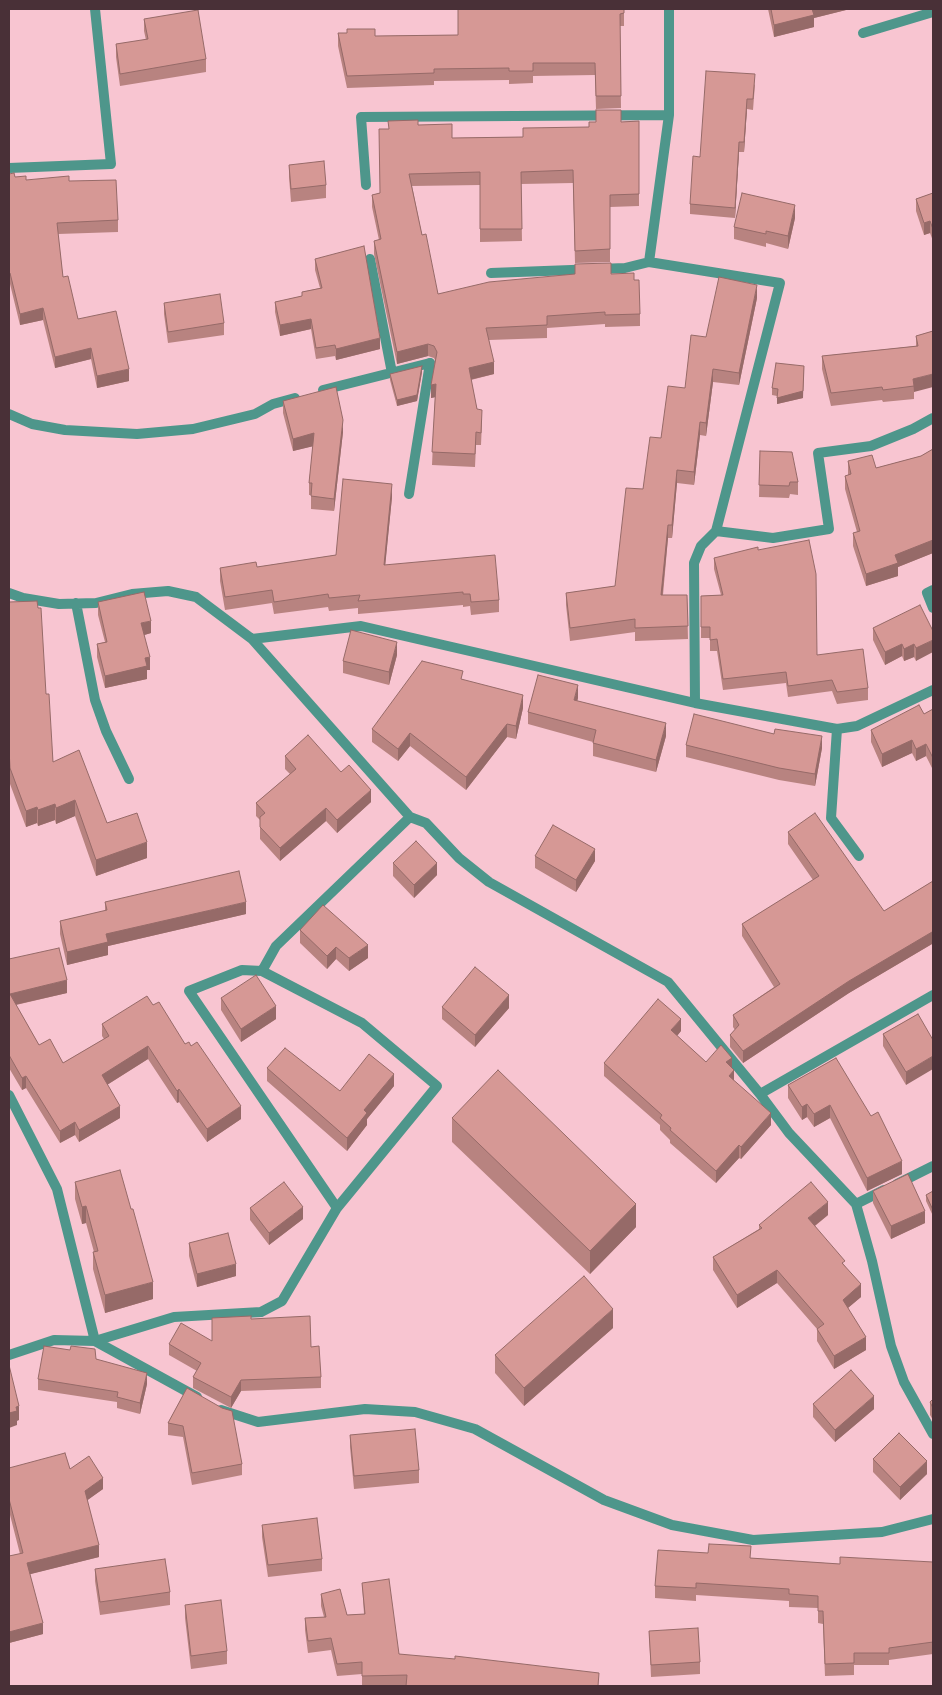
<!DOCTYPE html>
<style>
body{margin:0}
#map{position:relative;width:942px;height:1695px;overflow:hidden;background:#f8c5d1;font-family:"Space Grotesk",sans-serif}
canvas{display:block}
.frame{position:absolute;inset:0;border:10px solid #493037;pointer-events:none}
</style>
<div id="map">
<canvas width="942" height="1695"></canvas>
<div class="frame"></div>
</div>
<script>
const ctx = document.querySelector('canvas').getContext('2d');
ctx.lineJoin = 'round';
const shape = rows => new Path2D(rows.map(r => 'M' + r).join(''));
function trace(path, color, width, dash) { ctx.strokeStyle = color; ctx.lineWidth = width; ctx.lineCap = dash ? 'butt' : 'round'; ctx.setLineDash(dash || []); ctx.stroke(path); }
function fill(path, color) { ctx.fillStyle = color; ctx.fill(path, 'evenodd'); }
trace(shape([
 [863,33,933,12],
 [409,494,430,363]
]), '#4e968b', 10);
trace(shape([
 [669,9,669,115,649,262,780,283,716,531,773,538,829,529,818,453,871,446,913,429,933,418],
 [9,168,111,164,95,9],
 [366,185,361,117,669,115],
 [370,259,392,373],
 [491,273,625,268,649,262],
 [323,390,430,363],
 [9,414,32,424,65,430,137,434,193,429,255,414,273,404,295,398],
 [933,590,927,593,933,608],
 [9,593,23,598,59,604,96,603,132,594,168,591,196,597,252,639],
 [76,603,95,700,106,731,129,779],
 [695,703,694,563,701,546,716,531],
 [837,729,831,818,859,856],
 [410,817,426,823,459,858,489,882,668,982,760,1094],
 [262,971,242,970,189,991,337,1208],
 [933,995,760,1094,789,1133,856,1204,872,1261,891,1346,904,1382,933,1434],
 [9,1095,57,1189,95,1341,197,1397],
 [897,1184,933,1166],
 [856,1204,884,1190],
 [9,1355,54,1340,95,1341,174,1317,261,1312,282,1301,337,1208,437,1086,362,1023,262,971,276,946,410,817,252,639,361,626,695,703,837,729,857,726,933,690],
 [221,1410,258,1422,365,1409,415,1412,475,1429,604,1500,672,1525,753,1540,882,1532,933,1519]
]), '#4e968b', 10);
fill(shape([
 [624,9,624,26,620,26,621,108,596,109,595,75,533,76,533,83,509,84,509,80,434,81,434,85,347,88,338,46,338,33,375,36,458,35],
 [768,9,850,9,814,18,814,27,774,37],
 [144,19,206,59,206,72,120,86,116,57,116,44,146,40,144,31],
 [755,84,753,110,747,109,744,152,739,152,735,218,690,214,690,204,700,157],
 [639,121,639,206,610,207,610,262,575,263,573,183,521,184,522,241,480,242,480,185,412,186,422,235,438,294,611,274,634,280,640,314,640,326,605,327,605,324,547,328,547,338,489,340,494,374,471,380,477,409,482,422,481,445,476,445,475,467,432,465,435,397,431,398,435,360,434,358,428,356,397,364,374,254,374,241,379,240,372,207,372,195,380,193,388,129,418,125,452,138,523,137,589,127,621,122],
 [289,165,326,185,326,198,291,202,289,177],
 [9,174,15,177,26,180,69,181,118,220,118,232,58,234,63,277,78,319,129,381,97,388,91,359,55,368,43,320,20,325,10,284,9,284],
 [933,193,933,241,930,233,924,235,916,211,916,199],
 [795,218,788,249,766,243,766,247,734,239,734,227],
 [315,259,380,349,336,360,335,356,316,359,311,329,280,336,275,312,275,302,302,296,302,292,320,288,315,270],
 [757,298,739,385,713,382,706,436,700,435,694,485,677,483,672,538,668,538,663,595,687,595,688,639,635,641,635,632,570,641,566,605,566,593,615,586,643,489,661,438,685,388,706,337],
 [164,303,224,323,224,335,168,343,164,314],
 [933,331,914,392,914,399,883,402,882,400,831,406,822,369,822,356,916,346,916,336],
 [776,363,803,398,777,404,777,396,772,395,772,388],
 [422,372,417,401,397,406,390,380,390,374],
 [283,401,343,432,334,511,311,509,311,495,309,495,309,483,313,446,293,451,283,413],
 [933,449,933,553,898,567,898,576,866,586,853,546,853,533,857,532,845,489,845,476,848,475,848,461,876,468,921,456],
 [760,451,798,482,798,495,790,494,789,498,759,497],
 [392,497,385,565,499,600,499,612,471,615,470,606,463,607,463,605,358,614,358,608,329,611,328,607,274,614,272,603,225,610,220,581,220,568,257,567,336,555],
 [758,550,817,655,868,688,868,700,837,704,832,691,788,697,786,683,723,690,717,651,710,651,710,638,701,638,701,596,721,595,714,569,714,558],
 [9,602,46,694,53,762,107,823,147,858,96,876,75,816,56,824,55,820,38,826,37,823,26,827,10,784,9,765],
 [98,602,151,633,144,635,150,670,147,670,147,679,105,688,97,657,97,644,105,642,98,615],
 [873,628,933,631,916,661,914,657,904,661,902,656,885,665,873,640],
 [397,655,389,685,343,673,343,661],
 [463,680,523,708,516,739,507,737,466,790,410,746,398,761,372,742,372,729],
 [578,698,577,701,666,736,656,772,593,756,593,742,528,724,528,712],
 [933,709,933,770,926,756,916,761,912,753,882,767,871,742,871,730,924,714],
 [686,745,822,748,815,786,779,780,686,757],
 [285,756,341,772,371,802,337,833,326,821,280,861,260,839,260,820,256,816,256,803,290,774,285,769],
 [788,832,884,911,933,881,933,946,932,944,849,993,743,1063,730,1047,730,1035,735,1030,733,1027,733,1015,774,987,742,936,742,924,813,880,788,844],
 [535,856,595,861,576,892,535,868],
 [393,863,437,875,414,898,393,876],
 [105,902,246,914,108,946,108,955,67,965,60,934,60,921,105,911],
 [300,930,368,958,349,971,336,959,327,969,300,943],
 [9,959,67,993,16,1005,39,1045,63,1063,104,1039,102,1036,102,1024,153,1005,185,1044,241,1119,207,1142,179,1102,177,1103,148,1059,107,1085,120,1118,79,1142,75,1135,60,1143,26,1088,22,1090,9,1068],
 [221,998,276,1019,241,1042,221,1010],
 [442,1007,509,1008,475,1047,442,1019],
 [918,1014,906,1085,883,1046,883,1034],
 [681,1031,677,1036,706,1062,732,1068,734,1081,771,1125,741,1159,739,1158,716,1183,670,1143,670,1140,660,1130,660,1125,604,1076,604,1063],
 [836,1058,902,1174,867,1191,830,1118,814,1127,807,1117,802,1120,788,1098,788,1085],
 [267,1068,340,1091,394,1086,367,1119,367,1125,347,1151,267,1081],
 [452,1118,636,1227,590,1274,452,1142],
 [75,1182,153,1299,105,1313,93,1269,93,1252,94,1252,86,1223,82,1224,75,1199],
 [873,1191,925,1223,891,1239,873,1203],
 [933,1191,933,1216,926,1201,926,1195],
 [250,1208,303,1219,269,1245,250,1220],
 [828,1215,815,1226,845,1266,861,1297,848,1308,866,1350,834,1369,817,1341,817,1329,777,1283,737,1308,713,1270,713,1257,759,1229,759,1225],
 [189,1243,236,1276,197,1287,189,1256],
 [251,1319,311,1347,321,1377,321,1388,241,1391,231,1408,193,1388,193,1377,197,1371,169,1355,169,1344,212,1341],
 [613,1328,524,1406,495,1373,495,1355],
 [96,1359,147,1384,140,1414,117,1408,117,1402,38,1390,38,1379],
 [187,1388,242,1464,242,1475,192,1485,183,1437,168,1435,168,1423],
 [933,1399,933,1420,930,1415,930,1402],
 [813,1404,874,1409,835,1442,813,1417],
 [350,1435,419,1470,419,1483,354,1489,350,1447],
 [873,1459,927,1474,900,1500,873,1472],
 [9,1468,70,1469,103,1489,87,1500,99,1557,30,1574,43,1634,9,1643,9,1556,20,1554,9,1511],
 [262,1525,322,1559,322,1571,268,1577,262,1537],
 [751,1558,840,1564,933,1562,933,1654,889,1660,889,1665,854,1665,854,1675,825,1676,823,1624,818,1623,818,1608,789,1607,789,1601,696,1595,696,1601,655,1598,655,1586],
 [95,1569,170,1592,170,1605,100,1615,95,1581],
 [362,1583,399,1654,599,1686,362,1686,362,1674,337,1676,331,1650,308,1653,305,1630,305,1618,324,1617,321,1606,321,1594,347,1615,364,1614],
 [185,1605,227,1651,227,1664,191,1669,185,1618],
 [649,1631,700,1662,700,1674,651,1677]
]), '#b88380');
fill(shape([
 [811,9,850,9,814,18,814,27,774,37,774,25],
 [747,99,747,109,744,152,744,142],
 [739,142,739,152,735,218,735,208],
 [795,205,795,218,788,249,788,236],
 [930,221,930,233,924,235,924,223],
 [757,285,757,298,739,385,739,373],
 [43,308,43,320,20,325,20,314],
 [311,319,311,329,280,336,280,325],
 [380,338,380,349,336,360,336,349],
 [428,344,428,356,397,364,397,352],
 [91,348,91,359,55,368,55,357],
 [494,362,494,374,469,380,469,368],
 [422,366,422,372,417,401,397,406,397,400],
 [804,366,803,398,777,404,777,398],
 [129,369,129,381,97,388,97,376],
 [713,369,713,382,706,436,706,423],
 [933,374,933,387,914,392,913,379],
 [436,384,436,397,431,398,431,385],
 [343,420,343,432,334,511,334,499],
 [700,422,700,435,694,485,694,472],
 [314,433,314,446,293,451,293,439],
 [677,470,677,483,672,538,672,525],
 [392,484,392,497,384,578,384,565],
 [668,525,668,538,661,608,661,595],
 [933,540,933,553,898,567,898,576,866,586,866,574,895,555],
 [151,621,151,633,141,636,141,623],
 [933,640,933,652,916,661,916,648],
 [397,642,397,655,389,685,389,672],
 [902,644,902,656,885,665,885,652],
 [914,644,914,657,904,661,904,649],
 [150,657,150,670,147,670,147,679,105,688,105,676,145,658],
 [578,685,578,698,574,713,574,700],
 [523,695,523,708,516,739,516,726],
 [666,723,666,736,656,772,656,760],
 [507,724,507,737,466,790,466,777],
 [410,733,410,746,398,761,398,749],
 [822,736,822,748,815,786,815,774],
 [912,740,912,753,882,767,882,754],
 [926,744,926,756,916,761,916,749],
 [371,790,371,802,337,833,337,820],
 [75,800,75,816,56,824,56,808],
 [55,804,55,820,38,826,38,810],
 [37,807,37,823,26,827,26,811],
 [326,808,326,821,280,861,280,848],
 [147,842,147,858,96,876,96,860],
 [595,849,595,861,576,892,576,880],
 [437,863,437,875,414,898,414,885],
 [246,902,246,914,108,946,108,955,67,965,67,952,106,934],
 [932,932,932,944,849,993,743,1063,743,1051,849,981],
 [368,945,368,958,349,971,349,958],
 [336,947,336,959,327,969,327,956],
 [67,980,67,993,10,1006,10,994],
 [509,995,509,1008,475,1047,475,1035],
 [276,1006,276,1019,241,1042,241,1029],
 [681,1019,681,1031,671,1043,671,1030],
 [148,1046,148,1059,102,1088,102,1075],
 [933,1056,933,1069,906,1085,906,1072],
 [732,1058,732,1071,726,1062],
 [734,1070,734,1083,729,1076],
 [394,1074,394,1086,367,1119,367,1125,347,1151,347,1138,364,1110],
 [26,1076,26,1088,22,1090,22,1078],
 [179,1089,179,1102,177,1103,177,1091],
 [807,1104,807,1117,802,1120,802,1107],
 [830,1105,830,1118,814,1127,814,1114],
 [120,1106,120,1118,79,1142,79,1130],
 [241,1106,241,1119,207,1142,207,1129],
 [771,1113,771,1125,741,1159,741,1147],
 [75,1122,75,1135,60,1143,60,1131],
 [739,1145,739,1158,716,1183,716,1171],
 [902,1161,902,1174,867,1191,867,1178],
 [828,1202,828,1215,808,1231,808,1218],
 [636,1204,636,1227,590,1274,590,1251],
 [86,1206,86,1223,82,1224,82,1207],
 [303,1207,303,1219,269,1245,269,1233],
 [925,1211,925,1223,891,1239,891,1226],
 [236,1264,236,1276,197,1287,197,1274],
 [777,1270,777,1283,737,1308,737,1295],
 [153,1282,153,1299,105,1313,105,1295],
 [861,1284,861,1297,843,1312,843,1300],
 [613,1309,613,1328,524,1406,524,1388],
 [866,1337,866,1350,834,1369,834,1356],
 [147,1373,147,1384,140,1414,140,1403],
 [241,1380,241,1391,231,1408,231,1397],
 [874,1396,874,1409,835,1442,835,1430],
 [19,1406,19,1420,17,1421,17,1425,9,1428,9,1413,16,1407],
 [927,1461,927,1474,900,1500,900,1487],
 [103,1478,103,1489,85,1502,85,1491],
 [99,1545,99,1557,27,1575,27,1563],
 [43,1623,43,1634,9,1643,9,1632]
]), '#966a68');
const building = shape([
 [458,9,624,9,624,13,620,14,621,96,596,96,595,63,533,63,533,71,509,71,509,68,434,69,434,73,347,76,338,33,347,33,347,29,375,29,375,36,458,35,458,9],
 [771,9,812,9,814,15,774,25,771,9],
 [198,10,206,59,120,74,116,44,148,39,144,19,198,10],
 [706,71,755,74,753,99,747,99,744,142,739,142,735,208,690,204,693,156,700,157,706,71],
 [596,110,621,110,621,122,639,121,639,194,610,195,610,249,575,251,573,170,521,172,522,229,480,229,480,172,409,174,422,235,426,234,438,294,489,282,575,274,575,264,611,263,611,274,634,273,634,280,639,280,640,314,605,315,605,312,547,316,547,325,486,328,494,362,469,368,477,409,482,410,481,433,476,432,475,454,432,452,436,384,431,385,437,352,434,346,428,344,397,352,374,241,381,239,372,195,380,193,379,129,389,129,388,121,418,120,418,125,452,124,452,138,523,137,523,128,589,127,589,122,596,122,596,110],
 [324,161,326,185,291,189,289,165,324,161],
 [14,173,15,177,26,176,26,180,69,176,69,181,116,180,118,220,57,223,63,277,68,276,78,319,116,311,129,369,97,376,91,348,55,357,43,308,20,314,10,273,9,273,9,174,14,173],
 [742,193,795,205,788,236,766,231,766,234,734,227,742,193],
 [933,193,933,229,930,221,924,223,916,199,933,193],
 [364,246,380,338,336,349,335,345,316,348,311,319,280,325,275,302,302,296,302,292,322,288,315,259,364,246],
 [719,277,757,285,739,373,713,369,706,423,700,422,694,472,677,470,672,525,668,525,661,595,687,595,688,626,635,628,635,619,570,628,566,593,615,586,626,488,643,489,650,437,661,438,668,386,685,388,691,335,706,337,719,277],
 [220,294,224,323,168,332,164,303,220,294],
 [933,331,933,374,913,379,914,386,883,390,882,387,831,393,822,356,918,346,916,336,933,331],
 [776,363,804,366,803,391,777,398,778,389,772,388,776,363],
 [422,366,417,395,397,400,390,374,422,366],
 [336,387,343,420,334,499,311,496,312,483,309,483,314,433,293,439,283,401,336,387],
 [933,449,933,540,895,555,898,563,866,574,853,533,860,531,845,476,851,474,848,461,872,455,876,468,921,456,933,449],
 [760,451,792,452,798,482,790,482,789,486,759,485,760,451],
 [343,479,392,484,384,565,495,555,499,600,471,602,470,594,463,594,463,592,358,601,360,595,329,598,328,594,274,602,272,590,225,597,220,568,256,562,257,567,336,555,343,479],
 [809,540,816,574,817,655,863,649,868,688,837,692,832,680,788,686,786,672,723,679,717,639,710,640,710,627,701,627,701,596,723,595,714,558,758,547,758,550,809,540],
 [144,592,151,621,141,623,150,657,145,658,147,666,105,676,97,644,107,642,98,602,144,592],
 [37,601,38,608,41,608,46,694,49,694,53,762,79,750,107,823,137,813,147,842,96,860,75,800,56,808,55,804,38,810,37,807,26,811,10,768,9,749,9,602,37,601],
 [920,605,933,631,933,640,916,648,914,644,904,649,902,644,885,652,873,628,920,605],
 [351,630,397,642,389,672,343,661,351,630],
 [422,661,463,671,461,679,523,695,516,726,507,724,466,777,410,733,398,749,372,729,422,661],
 [538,675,578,685,574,700,666,723,656,760,593,743,596,730,528,712,538,675],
 [919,705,924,714,933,709,933,758,926,744,916,749,912,740,882,754,871,730,919,705],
 [694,714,774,734,775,729,822,736,815,774,779,768,686,745,694,714],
 [308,735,341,772,349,765,371,790,337,820,326,808,280,848,260,827,260,817,265,813,256,803,296,769,285,756,308,735],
 [815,813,884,911,933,881,933,934,932,932,849,981,743,1051,730,1035,739,1025,733,1015,780,984,742,924,819,876,788,832,815,813],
 [553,825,595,849,576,880,535,856,553,825],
 [416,841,437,863,414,885,393,863,416,841],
 [239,871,246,902,106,934,108,942,67,952,60,921,107,910,105,902,239,871],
 [323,905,368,945,349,958,336,947,327,956,300,930,323,905],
 [59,948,67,980,10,994,39,1045,50,1039,63,1063,109,1036,102,1024,147,996,153,1005,159,1002,185,1044,189,1042,191,1046,197,1042,241,1106,207,1129,179,1089,177,1091,148,1046,102,1075,120,1106,79,1130,75,1122,60,1131,26,1076,22,1078,9,1055,9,959,59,948],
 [475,967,509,995,475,1035,442,1007,475,967],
 [256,975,276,1006,241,1029,221,998,256,975],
 [658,999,681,1019,671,1030,706,1062,721,1045,732,1058,726,1062,734,1070,729,1076,771,1113,741,1147,739,1145,716,1171,670,1130,671,1128,660,1118,662,1115,604,1063,658,999],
 [918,1014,933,1040,933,1056,906,1072,883,1034,918,1014],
 [285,1048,340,1091,369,1054,394,1074,364,1110,367,1113,347,1138,267,1068,285,1048],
 [836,1058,871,1116,878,1112,902,1161,867,1178,830,1105,814,1114,807,1104,802,1107,788,1085,836,1058],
 [498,1070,636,1204,590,1251,452,1118,498,1070],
 [120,1170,131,1209,133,1209,153,1282,105,1295,93,1252,98,1251,86,1206,82,1207,75,1182,120,1170],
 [908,1174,925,1211,891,1226,873,1191,908,1174],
 [284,1182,303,1207,269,1233,250,1208,284,1182],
 [811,1182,828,1202,808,1218,845,1261,842,1263,861,1284,843,1300,866,1337,834,1356,817,1329,824,1324,777,1270,737,1295,713,1257,762,1228,759,1225,811,1182],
 [933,1191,933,1210,926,1195,933,1191],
 [228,1233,236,1264,197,1274,189,1243,228,1233],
 [584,1276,613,1309,524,1388,495,1355,584,1276],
 [251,1316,251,1319,310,1316,311,1347,319,1346,321,1377,241,1380,231,1397,193,1377,201,1363,169,1344,181,1323,212,1341,212,1318,251,1316],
 [44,1346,70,1350,71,1346,95,1349,96,1359,147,1373,140,1403,117,1397,118,1392,38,1379,44,1346],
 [9,1365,19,1406,16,1407,17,1411,9,1413,9,1365],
 [851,1370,874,1396,835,1430,813,1404,851,1370],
 [187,1388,222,1408,232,1411,242,1464,192,1473,183,1426,168,1423,187,1388],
 [933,1399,933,1408,930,1402,933,1399],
 [415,1429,419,1470,354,1476,350,1435,415,1429],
 [899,1433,927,1461,900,1487,873,1459,899,1433],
 [65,1453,70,1469,89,1456,103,1478,85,1491,99,1545,27,1563,43,1623,9,1632,9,1556,23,1553,9,1499,9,1468,65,1453],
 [317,1518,322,1559,268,1565,262,1525,317,1518],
 [709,1544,751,1546,750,1558,840,1564,840,1557,933,1562,933,1642,889,1648,889,1653,854,1653,854,1663,825,1664,823,1611,818,1611,818,1596,789,1594,789,1589,696,1583,696,1588,655,1586,658,1550,708,1553,709,1544],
 [165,1559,170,1592,100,1602,95,1569,165,1559],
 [389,1579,399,1654,455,1659,455,1656,599,1673,598,1686,406,1686,407,1675,362,1676,362,1662,337,1664,331,1638,308,1641,305,1618,326,1617,321,1594,340,1589,347,1615,365,1614,362,1583,389,1579],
 [221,1600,227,1651,191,1656,185,1605,221,1600],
 [698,1628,700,1662,651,1665,649,1631,698,1628]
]);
fill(building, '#d69895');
trace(building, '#966a68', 1);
</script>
